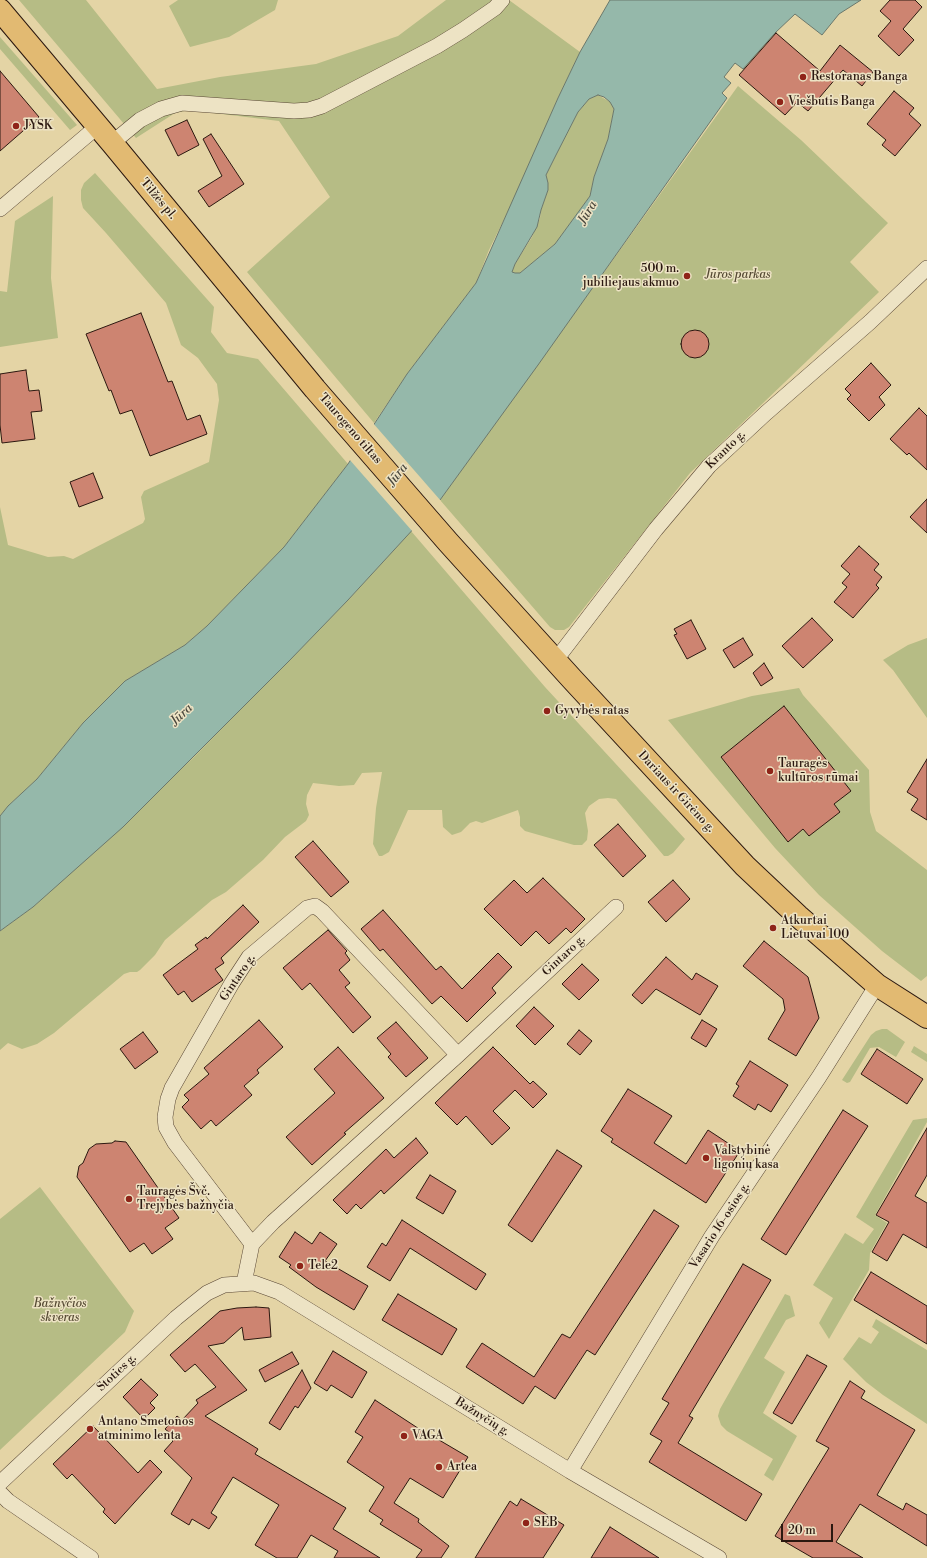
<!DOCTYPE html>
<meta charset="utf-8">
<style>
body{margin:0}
#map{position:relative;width:927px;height:1558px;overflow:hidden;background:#e4d4a5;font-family:"Libre Bodoni",serif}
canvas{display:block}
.scale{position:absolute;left:781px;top:1524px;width:52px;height:18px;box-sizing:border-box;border:2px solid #2b1810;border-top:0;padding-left:5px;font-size:12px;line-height:14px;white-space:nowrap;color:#2b1810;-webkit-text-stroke:3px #ede3c4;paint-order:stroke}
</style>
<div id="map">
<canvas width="927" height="1558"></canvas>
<div class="scale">20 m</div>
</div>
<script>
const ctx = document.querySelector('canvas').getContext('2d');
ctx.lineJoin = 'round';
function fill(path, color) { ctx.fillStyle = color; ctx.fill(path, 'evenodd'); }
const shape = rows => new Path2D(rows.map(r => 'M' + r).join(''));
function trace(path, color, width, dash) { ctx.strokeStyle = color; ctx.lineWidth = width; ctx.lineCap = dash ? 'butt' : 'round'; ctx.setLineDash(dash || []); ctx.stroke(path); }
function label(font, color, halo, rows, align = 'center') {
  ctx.font = font + ' "Libre Bodoni",serif'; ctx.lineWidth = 3; ctx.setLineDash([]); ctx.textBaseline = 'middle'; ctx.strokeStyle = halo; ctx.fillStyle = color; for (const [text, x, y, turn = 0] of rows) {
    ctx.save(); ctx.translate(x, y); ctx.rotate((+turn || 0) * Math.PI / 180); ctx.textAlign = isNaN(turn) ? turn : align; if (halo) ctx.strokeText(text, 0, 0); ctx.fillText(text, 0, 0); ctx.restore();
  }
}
fill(shape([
 [19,0,86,0,157,89,220,77,316,64,398,36,446,0,509,0,580,52,558,98,517,193,489,250,476,283,407,374,374,423,247,272,330,197,279,121,189,110,175,113,136,138],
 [178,0,278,0,275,10,229,37,190,47,169,6],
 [0,37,77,125,70,130,0,49],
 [738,86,801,140,888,223,850,262,879,292,690,473,569,627,564,630,555,630,550,627,440,500],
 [598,95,610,102,614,109,608,139,594,177,590,196,555,244,520,273,515,273,512,272,515,264,532,237,540,218,541,210,548,190,548,183,546,175,556,155,578,112,589,99],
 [95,173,214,307,211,332,227,353,258,359,348,464,284,547,207,626,185,645,125,681,83,723,37,779,8,806,0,816,0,507,8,545,48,557,64,556,73,559,143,523,145,519,141,497,144,491,209,462,219,400,217,384,198,358,181,345,166,303,106,233,83,208,81,200,81,190,84,183],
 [53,196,51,278,58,338,0,347,0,291,7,292,15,221],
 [411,531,545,687,685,839,673,853,668,856,664,856,616,799,608,798,599,799,589,806,585,813,588,831,587,840,582,845,574,845,525,831,520,826,520,817,518,810,482,823,476,821,470,823,461,832,452,835,443,827,442,810,408,810,389,852,382,856,379,856,373,844,376,808,382,772,362,773,354,785,339,786,313,783,307,795,306,804,309,815,306,821,285,837,263,860,226,892,212,900,165,940,155,955,140,970,137,972,130,972,124,974,54,1033,37,1044,22,1049,8,1043,0,1050,0,931,33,907,193,758,348,600],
 [927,638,927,718,893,670,883,660,908,645],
 [799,688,803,695,869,770,870,812,876,831,927,870,927,976,921,981,882,951,819,895,775,848,668,720,752,696],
 [882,1029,887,1029,905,1042,896,1057,879,1047,870,1048,850,1082,847,1083,842,1080,871,1035,876,1031],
 [914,1046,927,1054,927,1062,911,1052],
 [927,1118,927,1122,875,1215,887,1223,870,1253,869,1270,829,1339,819,1323,833,1298,813,1285,845,1233,863,1244,874,1229,856,1217,913,1120],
 [40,1187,134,1311,125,1332,0,1450,0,1219],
 [785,1294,790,1296,795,1316,786,1320,764,1358,785,1372,763,1413,797,1436,773,1481,764,1475,773,1459,727,1431,721,1425,718,1416,720,1409],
 [876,1319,927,1350,927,1424,883,1395,866,1382,843,1359,859,1337,871,1344,879,1332,872,1327]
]), '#b6bc85');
const water = shape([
 [610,0,861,0,839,14,822,35,795,14,775,33,743,69,735,63,724,77,731,83,722,93,727,98,538,365,440,500,348,600,289,661,123,827,33,907,0,931,0,816,8,806,37,779,83,723,125,681,185,645,207,626,284,547,348,464,407,374,476,283,558,98,580,52,610,0],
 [598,95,604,97,610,102,614,109,608,139,594,177,590,196,555,244,520,273,515,273,512,272,515,264,537,227,541,210,548,190,548,183,546,175,556,155,578,112,589,99,598,95]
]);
fill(water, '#95b8aa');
trace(water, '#6b786c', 1);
fill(shape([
 [372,422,441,501,413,532,349,459]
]), '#e4d4a5');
const building = shape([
 [890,0,915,0,922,7,903,29,914,40,899,56,878,36,891,21,880,11,890,0],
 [776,33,820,71,840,45,873,72,862,86,843,70,808,111,797,102,785,115,739,75,776,33],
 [0,71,39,117,0,151,0,71],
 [894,91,914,108,909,114,921,125,895,156,882,145,886,140,867,124,894,91],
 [187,120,199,145,178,156,165,130,187,120],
 [211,134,244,184,209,207,198,191,222,176,203,139,211,134],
 [141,313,168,382,172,381,187,420,200,415,207,434,150,456,132,410,120,414,111,390,109,391,86,334,141,313],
 '681 344a14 14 0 1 1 28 0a14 14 0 1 1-28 0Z',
 [871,363,891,385,879,397,885,405,869,421,847,399,851,395,845,389,871,363],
 [26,370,29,391,39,390,42,411,31,412,35,439,2,443,0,425,0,374,26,370],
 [919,408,927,416,927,470,909,453,907,455,890,439,919,408],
 [93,473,103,498,79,507,70,482,93,473],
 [927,499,927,533,910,517,927,499],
 [859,546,879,564,874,570,882,577,876,585,879,588,853,618,834,602,847,587,842,583,850,574,841,566,859,546],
 [812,618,833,640,803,668,782,646,812,618],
 [691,620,706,649,687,659,674,635,677,634,674,629,691,620],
 [743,638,753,655,734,668,723,650,743,638],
 [764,663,773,678,761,686,753,673,764,663],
 [784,706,851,791,834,804,840,812,809,836,803,829,788,842,721,757,784,706],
 [927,759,927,820,911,810,918,799,907,792,927,759],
 [618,824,646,856,623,877,594,845,618,824],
 [313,841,349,882,331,897,295,857,313,841],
 [543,878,585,919,571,933,566,928,549,944,536,931,521,946,484,909,514,880,527,893,543,878],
 [673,880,690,899,666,922,648,902,673,880],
 [243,905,259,922,221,958,224,963,215,969,223,980,192,1002,184,991,178,995,163,975,198,949,195,945,206,937,207,939,243,905],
 [383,910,436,970,441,966,462,989,498,953,512,967,492,988,496,993,467,1022,441,996,432,1004,383,949,380,951,361,929,383,910],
 [328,930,347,951,345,953,350,960,339,970,350,983,345,987,371,1017,353,1033,310,983,302,990,283,968,328,930],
 [764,941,808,977,819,1018,796,1056,768,1039,785,1010,783,999,743,966,764,941],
 [666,957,692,980,696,973,718,986,700,1015,656,989,642,1004,632,995,666,957],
 [582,964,599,980,579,1000,562,984,582,964],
 [534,1007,554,1026,535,1045,516,1026,534,1007],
 [259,1020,283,1047,257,1070,259,1073,244,1086,252,1095,216,1126,211,1120,201,1129,182,1107,189,1100,184,1095,209,1074,204,1068,259,1020],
 [702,1020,717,1029,706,1047,691,1038,702,1020],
 [396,1022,428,1058,406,1077,388,1057,391,1054,377,1038,396,1022],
 [579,1030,592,1041,580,1055,567,1044,579,1030],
 [143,1032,158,1052,135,1069,120,1049,143,1032],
 [338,1047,384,1098,344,1133,346,1134,312,1165,286,1137,335,1093,314,1069,338,1047],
 [493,1047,530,1084,533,1081,547,1094,533,1108,515,1090,493,1111,510,1128,492,1145,466,1116,457,1125,435,1103,493,1047],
 [877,1049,923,1079,907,1104,861,1074,877,1049],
 [750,1061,788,1085,771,1112,758,1104,755,1110,733,1096,739,1086,736,1084,750,1061],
 [628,1089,672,1116,654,1143,686,1164,708,1130,740,1151,706,1203,611,1142,613,1139,601,1131,628,1089],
 [843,1110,868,1126,786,1255,761,1239,843,1110],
 [927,1128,927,1175,915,1196,927,1203,927,1248,903,1234,887,1261,872,1252,889,1222,876,1215,927,1128],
 [416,1138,428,1153,384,1194,381,1190,361,1209,356,1204,347,1214,333,1200,386,1149,394,1158,416,1138],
 [115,1141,126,1142,179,1218,165,1228,173,1239,152,1254,144,1243,130,1252,77,1177,79,1166,83,1163,89,1149,96,1144,112,1143,115,1141],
 [557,1150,582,1166,532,1242,508,1225,557,1150],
 [430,1175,456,1191,443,1214,416,1198,430,1175],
 [654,1210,679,1226,595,1355,587,1350,555,1399,535,1386,523,1404,466,1367,482,1343,534,1377,562,1334,570,1338,654,1210],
 [402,1220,486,1274,476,1290,410,1248,390,1281,367,1267,382,1243,386,1246,402,1220],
 [295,1232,312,1244,320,1232,337,1244,325,1261,368,1286,354,1310,316,1287,289,1267,291,1265,279,1257,295,1232],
 [743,1264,771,1280,689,1416,693,1418,678,1443,762,1494,746,1521,649,1462,662,1441,650,1434,669,1403,662,1399,743,1264],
 [871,1272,927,1306,927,1344,854,1300,871,1272],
 [398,1294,457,1329,442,1355,382,1320,398,1294],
 [256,1307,269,1308,271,1337,244,1340,242,1327,224,1343,208,1346,247,1390,205,1416,258,1449,255,1454,346,1508,333,1529,380,1558,334,1558,338,1551,311,1535,297,1558,277,1558,255,1545,279,1505,233,1477,211,1513,217,1517,209,1529,192,1519,189,1525,171,1514,192,1478,164,1451,173,1441,168,1436,170,1433,165,1429,177,1416,182,1420,198,1403,196,1400,216,1387,195,1364,185,1372,170,1355,220,1311,237,1308,256,1307],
 [333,1351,367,1372,352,1398,331,1385,327,1391,314,1383,333,1351],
 [292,1352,299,1364,265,1382,259,1370,292,1352],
 [807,1355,827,1366,792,1424,773,1413,807,1355],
 [302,1370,311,1388,298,1408,295,1406,280,1430,269,1423,302,1370],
 [141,1379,158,1395,150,1403,155,1408,144,1419,123,1397,141,1379],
 [850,1381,865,1391,861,1398,915,1430,877,1495,903,1510,906,1503,927,1515,927,1546,860,1504,836,1542,863,1558,813,1558,775,1536,829,1448,816,1441,850,1381],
 [375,1400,433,1438,434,1437,468,1457,443,1498,410,1478,394,1503,419,1519,418,1522,449,1546,441,1558,416,1558,422,1550,380,1524,383,1520,369,1511,384,1487,347,1462,363,1437,355,1432,375,1400],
 [93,1426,138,1473,150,1460,162,1472,115,1524,103,1512,105,1509,72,1474,67,1479,53,1464,93,1426],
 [521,1499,564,1525,543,1558,475,1558,510,1501,517,1506,521,1499],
 [610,1527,659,1558,591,1558,610,1527]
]);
fill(building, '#cd8471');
trace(building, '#2b1810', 1);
const street = shape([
 [112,143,140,120,161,109,182,103,294,111,309,110,322,106,437,46,463,30,495,8,502,0],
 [0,209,98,126],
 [555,661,656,529,709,466,766,413,870,322,927,268],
 [252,1244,175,1143,166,1127,165,1117,168,1099,172,1088,232,983,249,957,307,908,315,906,322,911,458,1055],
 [244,1283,252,1244,273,1222,458,1055,616,907],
 [570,1471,712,1236,819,1077,877,985],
 [0,1483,176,1318,192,1305,207,1293,224,1285,254,1283,279,1292,570,1471,719,1558],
 [0,1493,8,1501,91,1558]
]);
const highway = shape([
 [0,10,112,143,315,389,448,542,572,679,745,866,798,916,877,985,927,1017]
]);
trace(street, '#594735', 16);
trace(highway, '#2b1810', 24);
trace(street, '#ede3c4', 15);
trace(highway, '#e2ba72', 22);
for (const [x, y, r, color] of [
 [803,77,4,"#8f2418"],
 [780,102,4,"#8f2418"],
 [16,126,4,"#8f2418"],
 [687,276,4,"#8f2418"],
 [547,711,4,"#8f2418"],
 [770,771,4,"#8f2418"],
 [773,928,4,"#8f2418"],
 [706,1158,4,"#8f2418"],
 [129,1199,4,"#8f2418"],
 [300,1266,4,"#8f2418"],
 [90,1429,4,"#8f2418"],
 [404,1436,4,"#8f2418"],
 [439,1467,4,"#8f2418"],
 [526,1523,4,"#8f2418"]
]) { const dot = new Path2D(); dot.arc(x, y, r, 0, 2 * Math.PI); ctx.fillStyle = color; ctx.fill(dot); trace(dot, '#ede3c4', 1.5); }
label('12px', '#2b1810', '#ede3c4', [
 ["Restoranas Banga",811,77],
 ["Viešbutis Banga",788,102],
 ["JYSK",24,126],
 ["500 m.",679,269,"right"],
 ["jubiliejaus akmuo",679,283,"right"],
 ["Gyvybės ratas",555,711],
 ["Tauragės",778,764],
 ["kultūros rūmai",778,778],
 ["Atkurtai",781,921],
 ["Lietuvai 100",781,935],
 ["Valstybinė",714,1151],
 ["ligonių kasa",714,1165],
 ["Tauragės Švč.",137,1192],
 ["Trejybės bažnyčia",137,1206],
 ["Tele2",308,1266],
 ["Antano Smetonos",98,1422],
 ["atminimo lenta",98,1436],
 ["VAGA",412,1436],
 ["Artea",447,1467],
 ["SEB",534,1523]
], 'left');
label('12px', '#2b1810', '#ede3c4', [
 ["Tilžės pl.",158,199,50],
 ["Taurogeno tiltas",350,429,49],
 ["Kranto g.",726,450,-44],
 ["Dariaus ir Girėno g.",676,792,47],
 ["Gintaro g.",564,956,-43],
 ["Gintaro g.",238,978,-56],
 ["Vasario 16-osios g.",720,1226,-57],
 ["Stoties g.",117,1373,-43],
 ["Bažnyčių g.",482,1417,32]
]);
label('italic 12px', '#554933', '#ede3c4', [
 ["Jūros parkas",738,275],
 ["Bažnyčios",60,1304],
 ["skveras",60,1318]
]);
label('italic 13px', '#4b483e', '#ede3c4', [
 ["Jūra",588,213,-59],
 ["Jūra",398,475,-52],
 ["Jūra",182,715,-43]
]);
</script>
